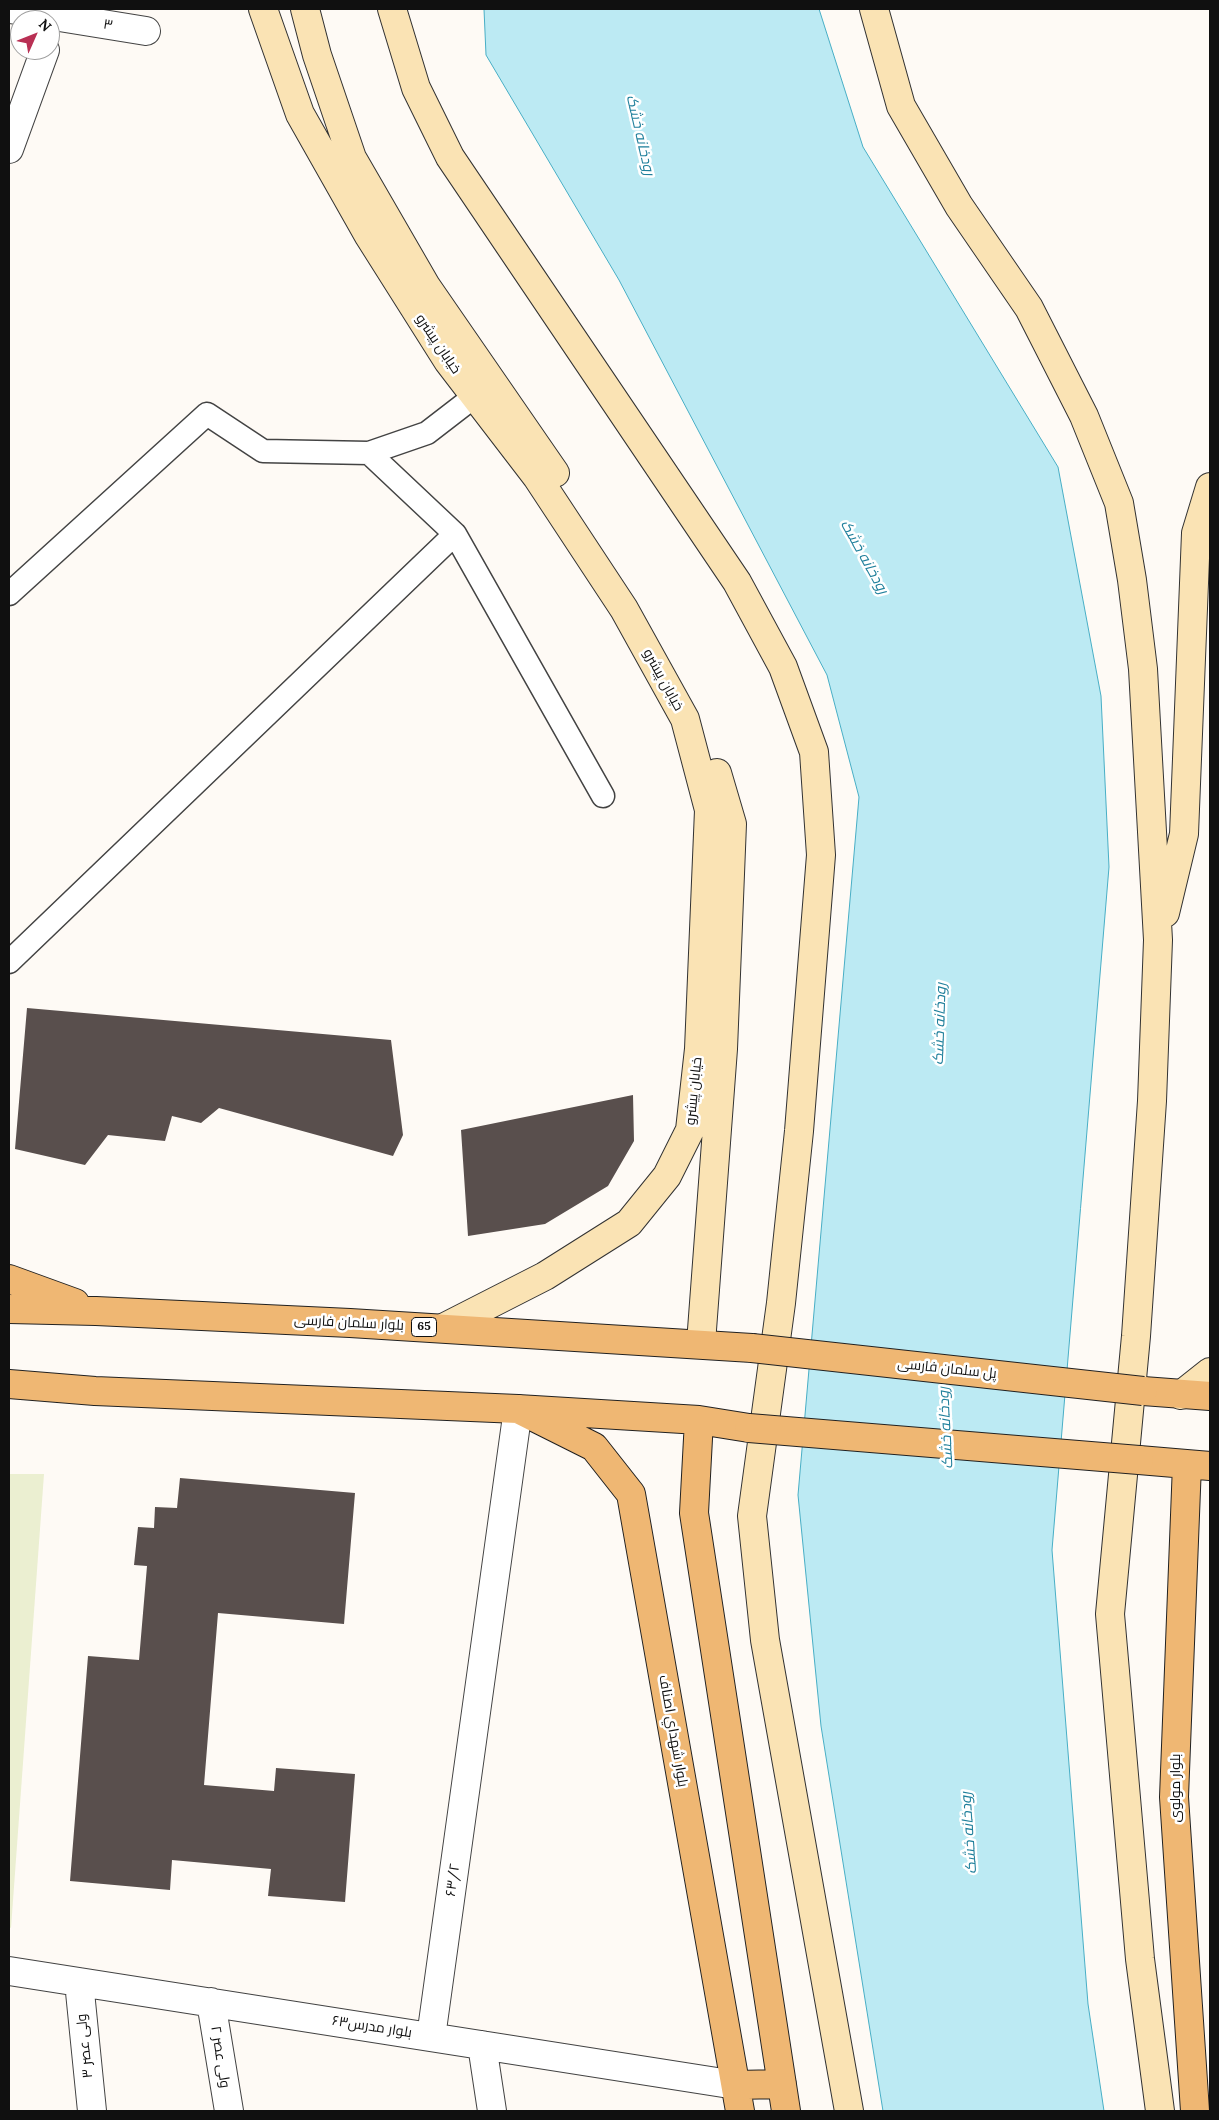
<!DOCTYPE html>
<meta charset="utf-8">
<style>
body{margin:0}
#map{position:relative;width:1219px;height:2120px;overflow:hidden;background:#fefaf5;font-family:Lora,serif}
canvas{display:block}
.frame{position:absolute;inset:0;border:10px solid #101010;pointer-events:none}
.north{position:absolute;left:10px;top:10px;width:50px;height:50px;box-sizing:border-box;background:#fff;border:1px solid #9f9f9f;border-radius:50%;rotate:46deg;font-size:14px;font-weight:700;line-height:20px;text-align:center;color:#101010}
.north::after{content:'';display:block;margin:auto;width:18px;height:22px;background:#b93054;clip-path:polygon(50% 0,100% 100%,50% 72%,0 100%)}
</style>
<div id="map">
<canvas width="1219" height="2120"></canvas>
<div class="frame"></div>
<div class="north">N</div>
</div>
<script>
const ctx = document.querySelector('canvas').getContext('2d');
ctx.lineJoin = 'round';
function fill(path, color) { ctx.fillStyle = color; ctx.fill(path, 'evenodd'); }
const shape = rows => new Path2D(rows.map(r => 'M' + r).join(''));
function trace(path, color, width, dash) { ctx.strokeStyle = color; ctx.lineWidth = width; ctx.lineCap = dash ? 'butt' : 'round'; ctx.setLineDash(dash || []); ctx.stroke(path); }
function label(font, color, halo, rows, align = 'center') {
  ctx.font = font + ' Lora,Cairo,serif'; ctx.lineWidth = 5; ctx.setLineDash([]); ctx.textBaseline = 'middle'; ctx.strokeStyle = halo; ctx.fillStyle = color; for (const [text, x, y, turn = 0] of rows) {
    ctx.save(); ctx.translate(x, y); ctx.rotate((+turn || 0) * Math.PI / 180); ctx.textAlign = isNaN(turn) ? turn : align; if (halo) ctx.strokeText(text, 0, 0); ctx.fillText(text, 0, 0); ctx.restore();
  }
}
fill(shape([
 [9,1474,44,1474,11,1928,9,1927]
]), '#ebefd1');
const water = shape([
 [484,9,819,9,863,147,1058,467,1101,696,1109,867,1052,1550,1088,2004,1104,2111,883,2111,821,1726,798,1495,859,797,827,675,619,280,486,55,484,9]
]);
fill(water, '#bceaf3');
trace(water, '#48aec5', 1);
fill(shape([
 [27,1008,391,1040,403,1135,393,1156,219,1108,201,1123,172,1116,165,1141,108,1135,85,1165,15,1149],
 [633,1095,634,1141,608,1186,545,1224,468,1236,461,1130],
 [180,1478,355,1493,344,1624,218,1613,204,1785,274,1791,276,1768,355,1774,345,1902,268,1896,271,1869,172,1860,170,1890,70,1881,88,1656,139,1660,147,1566,134,1565,138,1527,154,1528,155,1507,177,1508]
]), '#594f4d');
const service = shape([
 [369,453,427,433,475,396],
 [9,594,207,414,263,451,369,453,455,534,603,796],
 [9,962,455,534]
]);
const minor = shape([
 [10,9,146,31],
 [9,149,45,50],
 [9,1971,736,2085],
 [79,1982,92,2111],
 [211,2002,229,2111],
 [431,2037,518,1409],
 [482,2045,492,2111]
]);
const secondary = shape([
 [263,9,300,114,369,236,448,361,537,477,624,609,685,719,709,810,699,1049,690,1130,667,1176,629,1223,545,1276,443,1328],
 [305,9,317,55,352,158,426,286,555,473],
 [392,9,416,88,450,157,737,582,783,667,814,752,821,855,799,1131,781,1303,752,1516,765,1640,849,2111],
 [874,9,901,106,959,206,1029,308,1084,416,1119,503,1132,580,1143,669,1158,940,1152,1101,1136,1336,1110,1614,1140,1959,1160,2111],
 [1165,913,1184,834,1196,533,1210,487],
 [701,1343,723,1049,732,824,717,773],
 [1181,1395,1210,1372]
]);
const primary = shape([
 [9,1279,75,1303],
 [9,1309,96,1311,350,1323,752,1348],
 [9,1384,95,1391,518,1409,699,1420,749,1428],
 [1143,1391,1210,1396],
 [518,1409,594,1447,631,1494,740,2111],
 [699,1420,694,1513,786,2111],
 [1139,1460,1210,1466],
 [1187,1464,1174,1797,1195,2111],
 [736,2085,782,2084]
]);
trace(service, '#434343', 25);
trace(minor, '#434343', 30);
trace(secondary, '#323232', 30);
trace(primary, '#212121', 30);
trace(service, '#fff', 22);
trace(minor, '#fff', 28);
trace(secondary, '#fae3b4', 28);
trace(primary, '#efb773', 28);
const primaryBridge = shape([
 [752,1348,1143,1391],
 [749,1428,1139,1460]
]);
trace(primaryBridge, '#212121', 30, []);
trace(primaryBridge, '#efb773', 28);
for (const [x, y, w] of [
 [424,1327,25]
]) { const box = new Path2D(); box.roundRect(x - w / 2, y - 9.5, w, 19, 4); ctx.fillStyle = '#fff'; ctx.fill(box); trace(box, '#101010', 1); }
label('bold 12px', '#101010', null, [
 ["65",424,1327]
]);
label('14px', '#101010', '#fff', [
 ["۳",108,25,9],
 ["خیابان پیشرو",438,344,56],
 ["خیابان پیشرو",663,680,61],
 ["خیابان پیشرو",694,1091,-84],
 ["بلوار سلمان فارسی",349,1323,3],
 ["پل سلمان فارسی",947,1369,6],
 ["بلوار شهداي اصناف",673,1731,80],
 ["بلوار مولوی",1176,1788,-90],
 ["۶۳/۲",453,1880,-82],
 ["بلوار مدرس۶۳",372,2027,9],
 ["ولی عصر ۳",85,2046,-96],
 ["ولی عصر ۲",220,2057,81]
]);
label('italic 15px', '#20809c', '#fff', [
 ["رودخانه خشک",640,135,77],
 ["رودخانه خشک",864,557,61],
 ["رودخانه خشک",940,1024,-88],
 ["رودخانه خشک",946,1428,-93],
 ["رودخانه خشک",969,1833,-94]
]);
</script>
